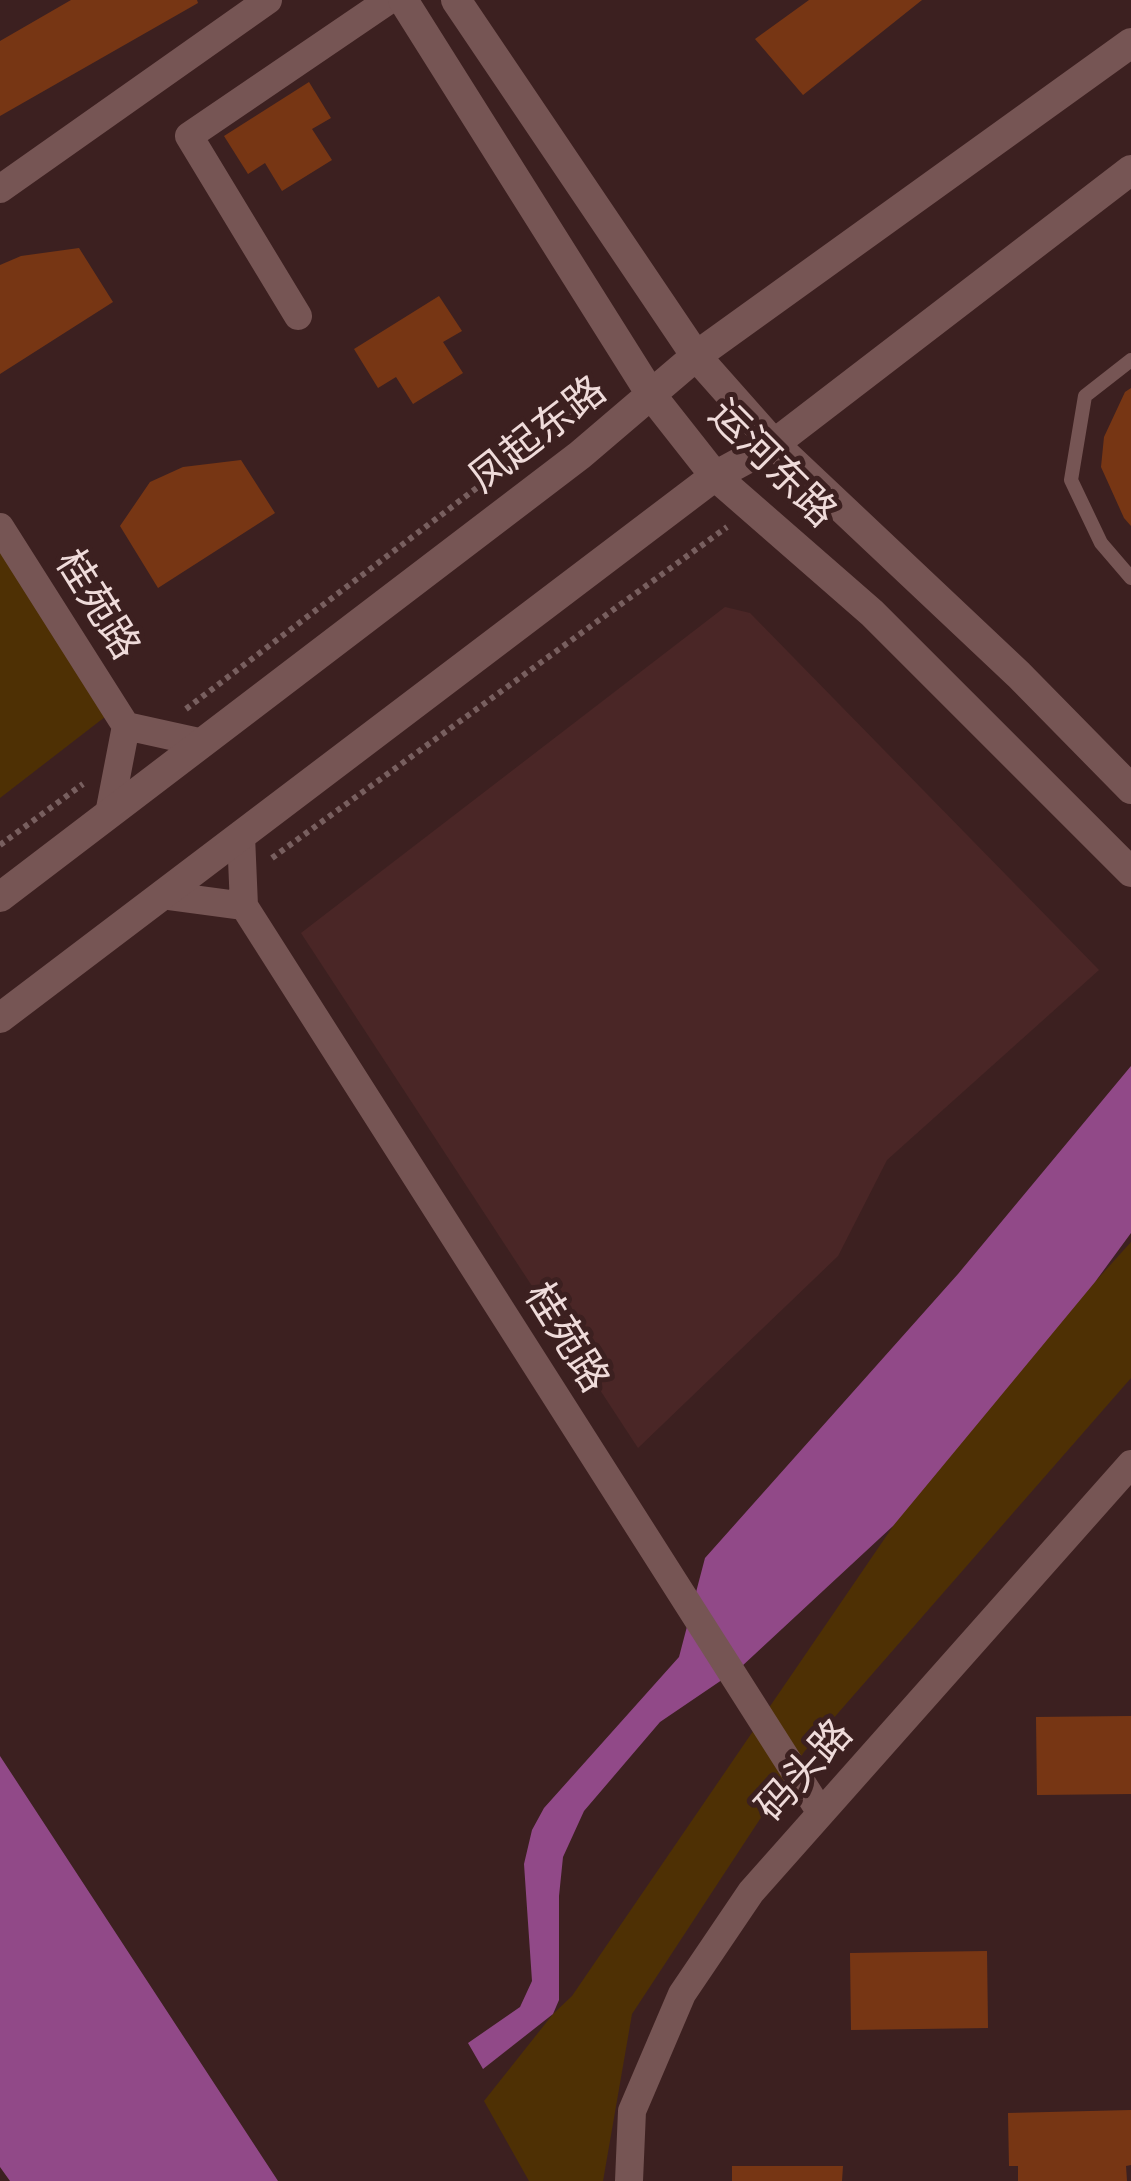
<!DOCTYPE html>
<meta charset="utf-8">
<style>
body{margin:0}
canvas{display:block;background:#3c2020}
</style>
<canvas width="1131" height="2181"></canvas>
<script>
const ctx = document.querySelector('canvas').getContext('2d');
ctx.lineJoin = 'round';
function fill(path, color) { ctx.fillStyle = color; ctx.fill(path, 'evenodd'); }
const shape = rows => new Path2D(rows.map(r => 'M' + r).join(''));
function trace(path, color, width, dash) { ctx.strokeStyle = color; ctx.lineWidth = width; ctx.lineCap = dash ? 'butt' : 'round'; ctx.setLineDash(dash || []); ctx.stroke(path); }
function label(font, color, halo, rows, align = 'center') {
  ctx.font = font + ' "Alegreya Sans","Noto Sans SC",sans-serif'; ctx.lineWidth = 10; ctx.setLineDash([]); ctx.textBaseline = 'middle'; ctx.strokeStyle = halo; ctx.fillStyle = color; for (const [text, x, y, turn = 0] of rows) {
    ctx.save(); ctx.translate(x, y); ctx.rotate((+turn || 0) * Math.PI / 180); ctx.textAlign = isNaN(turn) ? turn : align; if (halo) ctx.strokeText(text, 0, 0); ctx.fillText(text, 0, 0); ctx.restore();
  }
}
fill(shape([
 [725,607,750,613,1099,970,887,1160,838,1256,638,1448,301,933]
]), '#4a2626');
fill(shape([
 [0,515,123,703,0,798],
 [1131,1242,1131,1378,804,1752,632,2014,603,2181,529,2181,484,2101,553,2014,572,1996,952,1440]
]), '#4e3004');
fill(shape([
 [1131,1066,1131,1233,1095,1282,893,1526,741,1667,660,1722,584,1811,563,1857,559,1896,559,2000,553,2014,483,2069,468,2043,520,2007,532,1981,524,1864,532,1830,544,1808,679,1657,705,1558,958,1274],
 [0,1756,278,2181,10,2181,0,2167]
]), '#914988');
fill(shape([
 [71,0,197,0,198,3,0,116,0,41],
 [809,0,922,0,803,95,755,39],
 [309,82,331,118,312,129,332,160,282,191,265,163,248,174,224,136],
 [79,248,113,302,0,374,0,265,21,256],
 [439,296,462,331,443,342,463,373,413,404,396,377,378,388,354,349],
 [1131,388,1131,526,1124,518,1101,467,1104,437,1125,392],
 [241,460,275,513,158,588,120,526,150,482,183,467],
 [1131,1716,1131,1794,1037,1795,1036,1717],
 [987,1951,988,2028,851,2030,850,1953],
 [1131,2110,1131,2165,1126,2166,1127,2181,1018,2181,1018,2166,1009,2166,1008,2113],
 [732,2166,843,2166,842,2181,732,2181]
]), '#773614');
trace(shape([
 [186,709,574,414],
 [0,845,83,784],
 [272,858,727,527]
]), '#785f5f', 6, [5, 5]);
trace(shape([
 [1131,360,1085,396,1071,480,1101,543,1131,578]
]), '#765554', 14);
trace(shape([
 [0,189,268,0],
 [298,316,189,136,389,0],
 [0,527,126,726,109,814],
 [126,726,203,743],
 [241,836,244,906,821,1813],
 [162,895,244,906],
 [629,2181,632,2111,682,1994,751,1892,1131,1464]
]), '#765554', 28);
trace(shape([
 [403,0,652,396,715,476,872,613,1131,872],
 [456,0,696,356,774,444,1019,675,1131,789],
 [0,897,580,455,696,356,1131,43],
 [0,1018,715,476,774,444,1131,170]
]), '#765554', 30);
label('40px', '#efdbda', '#3c2020', [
 ["凤起东路",538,435,-38],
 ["运河东路",772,464,45],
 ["桂苑路",97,605,58],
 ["桂苑路",566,1338,58],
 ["码头路",805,1771,-48]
]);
</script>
